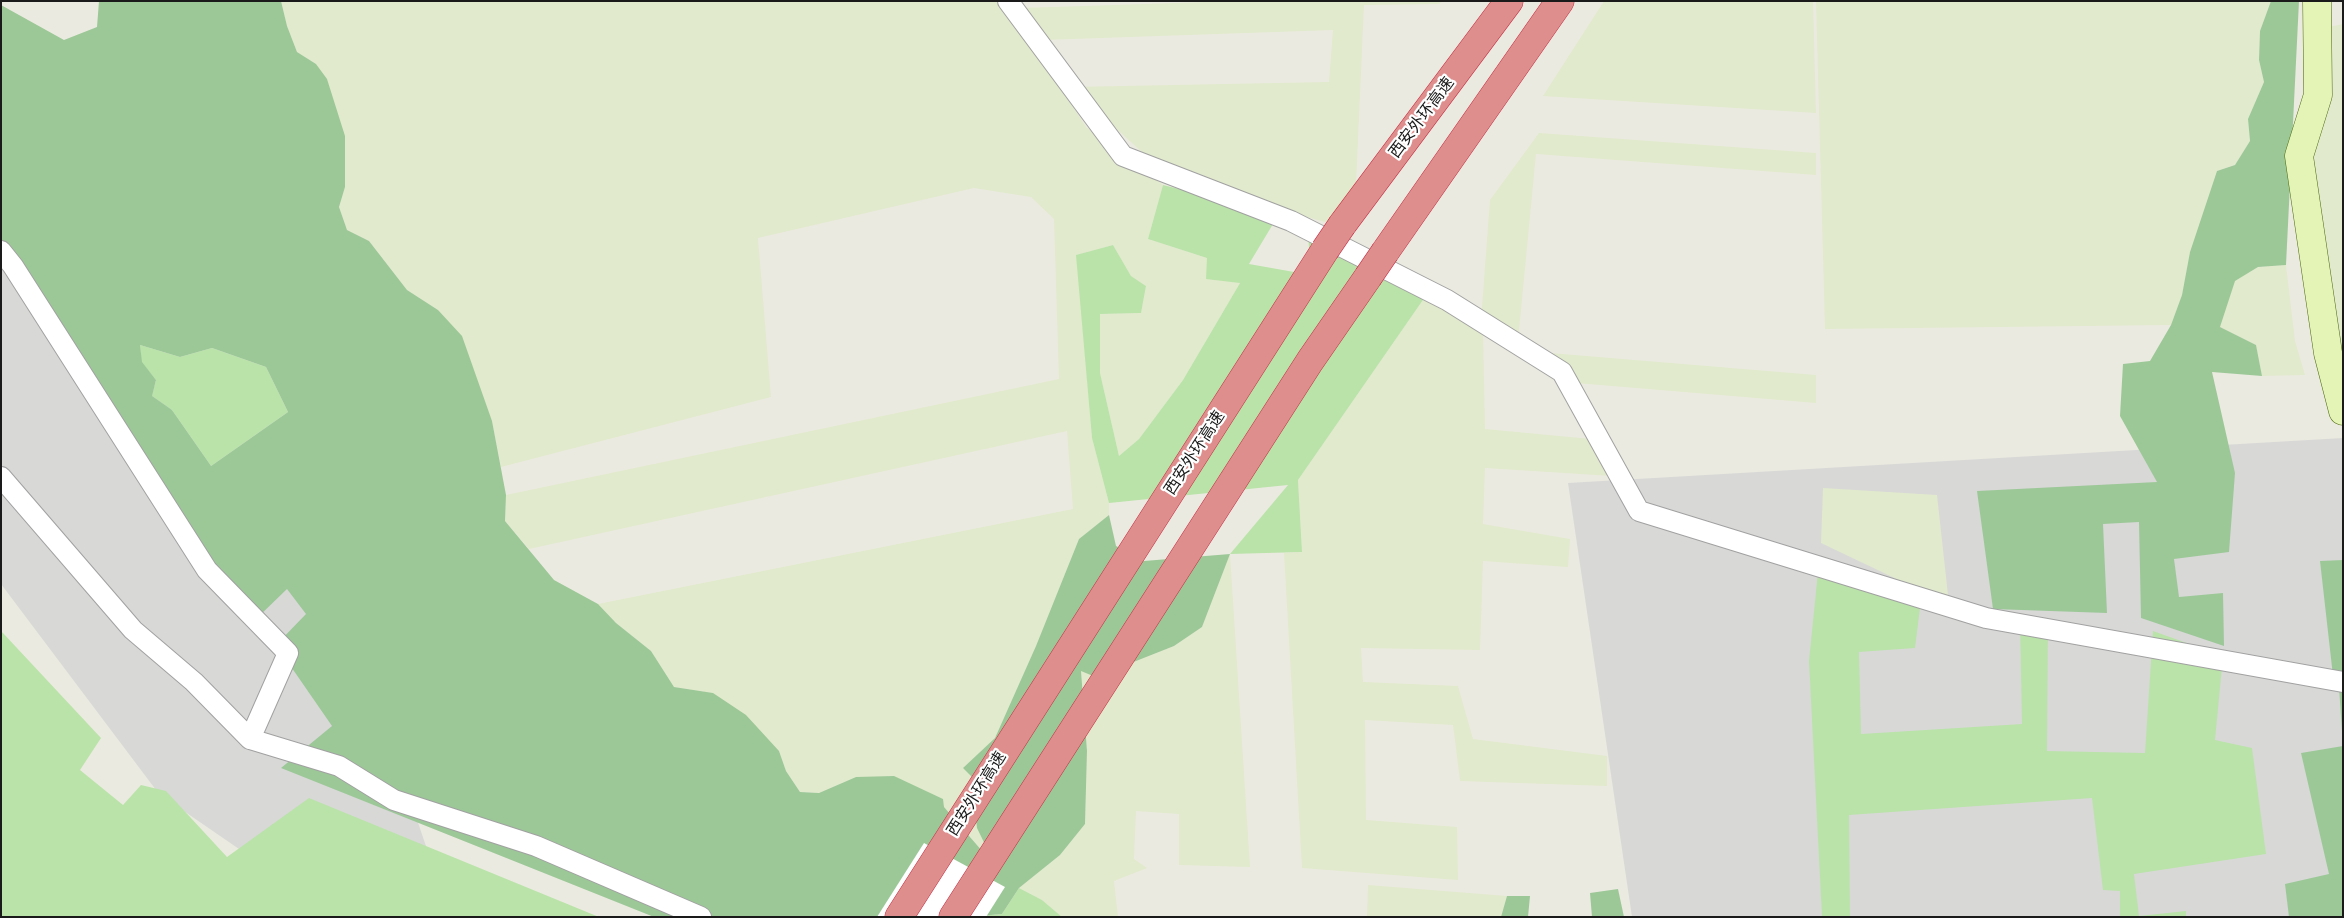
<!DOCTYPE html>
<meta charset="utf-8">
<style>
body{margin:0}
#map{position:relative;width:2344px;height:918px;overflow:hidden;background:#ebeae0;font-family:Arial,sans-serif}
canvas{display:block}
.frame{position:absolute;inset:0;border:2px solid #1a1a1a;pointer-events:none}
</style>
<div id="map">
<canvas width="2344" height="918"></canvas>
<div class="frame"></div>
</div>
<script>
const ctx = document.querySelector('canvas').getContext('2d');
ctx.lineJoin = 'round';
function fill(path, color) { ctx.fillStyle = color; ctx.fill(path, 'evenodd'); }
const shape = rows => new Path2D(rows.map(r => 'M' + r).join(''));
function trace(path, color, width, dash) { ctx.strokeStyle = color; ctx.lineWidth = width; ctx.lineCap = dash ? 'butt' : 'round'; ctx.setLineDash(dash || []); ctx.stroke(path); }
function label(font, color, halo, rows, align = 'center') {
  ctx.font = font + ' Arial,"Noto Sans SC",sans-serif'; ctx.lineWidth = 4.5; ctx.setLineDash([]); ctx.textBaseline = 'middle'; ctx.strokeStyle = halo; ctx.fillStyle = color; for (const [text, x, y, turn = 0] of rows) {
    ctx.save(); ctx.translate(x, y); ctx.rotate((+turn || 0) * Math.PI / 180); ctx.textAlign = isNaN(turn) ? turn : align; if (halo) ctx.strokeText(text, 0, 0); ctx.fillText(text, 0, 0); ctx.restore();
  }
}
fill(shape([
 [1,168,376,699,428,852,338,917,159,794,1,584],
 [2343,438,2343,917,1632,917,1568,483]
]), '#d8d8d7');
fill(shape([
 [281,1,1005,1,1086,127,1163,185,1148,239,1207,258,1240,283,1183,380,1139,439,1119,456,1100,373,1100,314,1141,313,1146,286,1131,276,1113,245,1077,255,1092,438,1109,503,1109,515,1079,539,1036,646,995,738,963,768,978,783,998,869,944,807,943,799,856,777,819,793,800,792,786,771,779,751,713,693,674,687,651,651,616,623,598,604,1073,509,1067,431,529,549,505,521,506,495,1059,379,1054,219,1031,197,974,188,758,238,771,397,501,467,492,421,438,310,407,290,369,241,347,230,339,207,345,187,316,64,297,52,287,26],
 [1238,1,1442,1,1439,4,1364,5,1354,230,1173,180,1070,87,1329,82,1333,30,1043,40,1021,8],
 [1604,1,1813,1,1816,113,1543,96],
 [1816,1,2271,1,2260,31,2259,60,2264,82,2248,119,2250,141,2235,165,2217,171,2190,252,2182,295,2171,325,1825,329],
 [2343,24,2343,353,2320,353,2306,257,2324,28],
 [1539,133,1816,153,1816,175,1536,154,1518,341,1481,320,1490,200],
 [2286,265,2295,341,2305,375,2262,376,2256,345,2220,327,2234,281,2258,267],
 [1425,297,1483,333,1485,429,1591,439,1612,476,1485,468,1483,524,1570,539,1568,567,1483,561,1480,650,1361,648,1363,682,1458,686,1473,739,1607,756,1607,786,1460,781,1453,725,1365,720,1366,820,1457,827,1458,880,1302,868,1284,553,1302,552,1298,480],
 [1538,352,1816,375,1816,403,1576,383],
 [1823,488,1937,495,1949,604,1821,543],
 [1230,554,1250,867,1179,865,1179,814,1136,811,1134,859,1147,868,1114,881,1118,917,1062,917,1042,900,1019,888,1060,855,1085,824,1087,751,1081,671,1131,663,1174,646,1202,627],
 [1368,885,1507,896,1501,917,1372,917,1367,916]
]), '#e1eacc');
fill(shape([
 [1163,185,1279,214,1249,264,1311,275,1307,220,1425,297,1298,480,1302,552,1230,554,1288,485,1109,503,1092,438,1076,255,1113,245,1131,276,1146,286,1141,313,1100,314,1100,373,1119,456,1139,439,1183,380,1240,283,1206,279,1207,258,1148,239],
 [140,345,180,357,212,348,266,367,288,412,211,466,172,410,152,396,156,380,141,362],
 [1818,572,1920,608,1915,648,1859,652,1861,734,2022,724,2020,621,2048,621,2047,751,2145,753,2153,631,2223,656,2215,740,2252,748,2266,854,2134,874,2139,916,2186,911,2186,917,2120,917,2120,891,2103,890,2092,798,1849,815,1850,917,1822,917,1809,661],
 [2,632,101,738,80,770,123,805,141,785,166,791,227,857,309,798,599,917,1,917],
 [1019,888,1042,900,1062,917,969,917,1002,914]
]), '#bae3a9');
fill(shape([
 [99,1,281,1,287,26,297,52,316,64,327,79,345,136,345,187,339,207,347,230,369,241,407,290,438,310,462,336,492,421,506,495,505,521,554,580,598,604,616,623,651,651,674,687,713,693,746,715,779,751,786,771,800,792,819,793,856,777,894,776,943,799,944,807,996,867,977,828,975,810,978,783,963,768,995,738,1036,646,1079,539,1109,515,1116,546,1144,561,1230,554,1202,627,1174,646,1131,663,1110,683,1081,671,1087,751,1085,824,1060,855,1019,888,1002,914,969,917,654,917,281,768,332,726,276,645,306,614,287,589,255,620,234,598,1,255,1,5,64,40,97,27],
 [140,345,180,357,212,348,266,367,288,412,211,466,172,410,152,396,156,380,142,362],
 [2271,1,2299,1,2286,265,2258,267,2235,281,2220,327,2256,345,2262,376,2212,372,2235,473,2229,552,2174,559,2179,597,2223,593,2224,646,2141,618,2139,522,2103,524,2107,613,1993,609,1977,491,2157,482,2120,416,2123,364,2150,361,2171,325,2182,295,2190,252,2217,171,2235,165,2250,141,2248,119,2264,82,2259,60,2260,31],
 [2343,560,2343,677,2333,676,2320,561],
 [2339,687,2343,688,2343,917,2289,917,2285,884,2329,874,2301,753,2343,746],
 [1618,889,1624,917,1592,917,1590,893],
 [1507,896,1530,896,1528,917,1501,917]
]), '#9cc898');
fill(shape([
 [924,843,1005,887,986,917,877,917]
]), '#fff');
const street = shape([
 [1008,1,1123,156,1291,221,1447,300,1562,372,1639,511,1986,618,2343,682],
 [1,251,13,266,207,570,288,653,250,739],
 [1,477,133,630,194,682,250,739,339,766,394,800,536,846,701,917]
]);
const secondary = shape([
 [2317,1,2318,95,2299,156,2328,353,2343,411]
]);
const highway = shape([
 [1342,225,1509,1],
 [1385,252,1560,1],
 [899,917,1325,250],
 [953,917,1310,361,1368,277]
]);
trace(street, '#a1a1a1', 22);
trace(secondary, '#4a670c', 29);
trace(highway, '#c73045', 29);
trace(street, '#fff', 20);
trace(secondary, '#e4f4b6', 28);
trace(highway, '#de8e8d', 28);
const highwayBridge = shape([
 [1325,250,1342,225],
 [1368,277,1385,252]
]);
trace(highwayBridge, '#c73045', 29, []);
trace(highwayBridge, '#de8e8d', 28);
label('16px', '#1a1a1a', '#fff', [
 ["西安外环高速",1422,118,-53],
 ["西安外环高速",1195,453,-57],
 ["西安外环高速",977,794,-58]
]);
</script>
